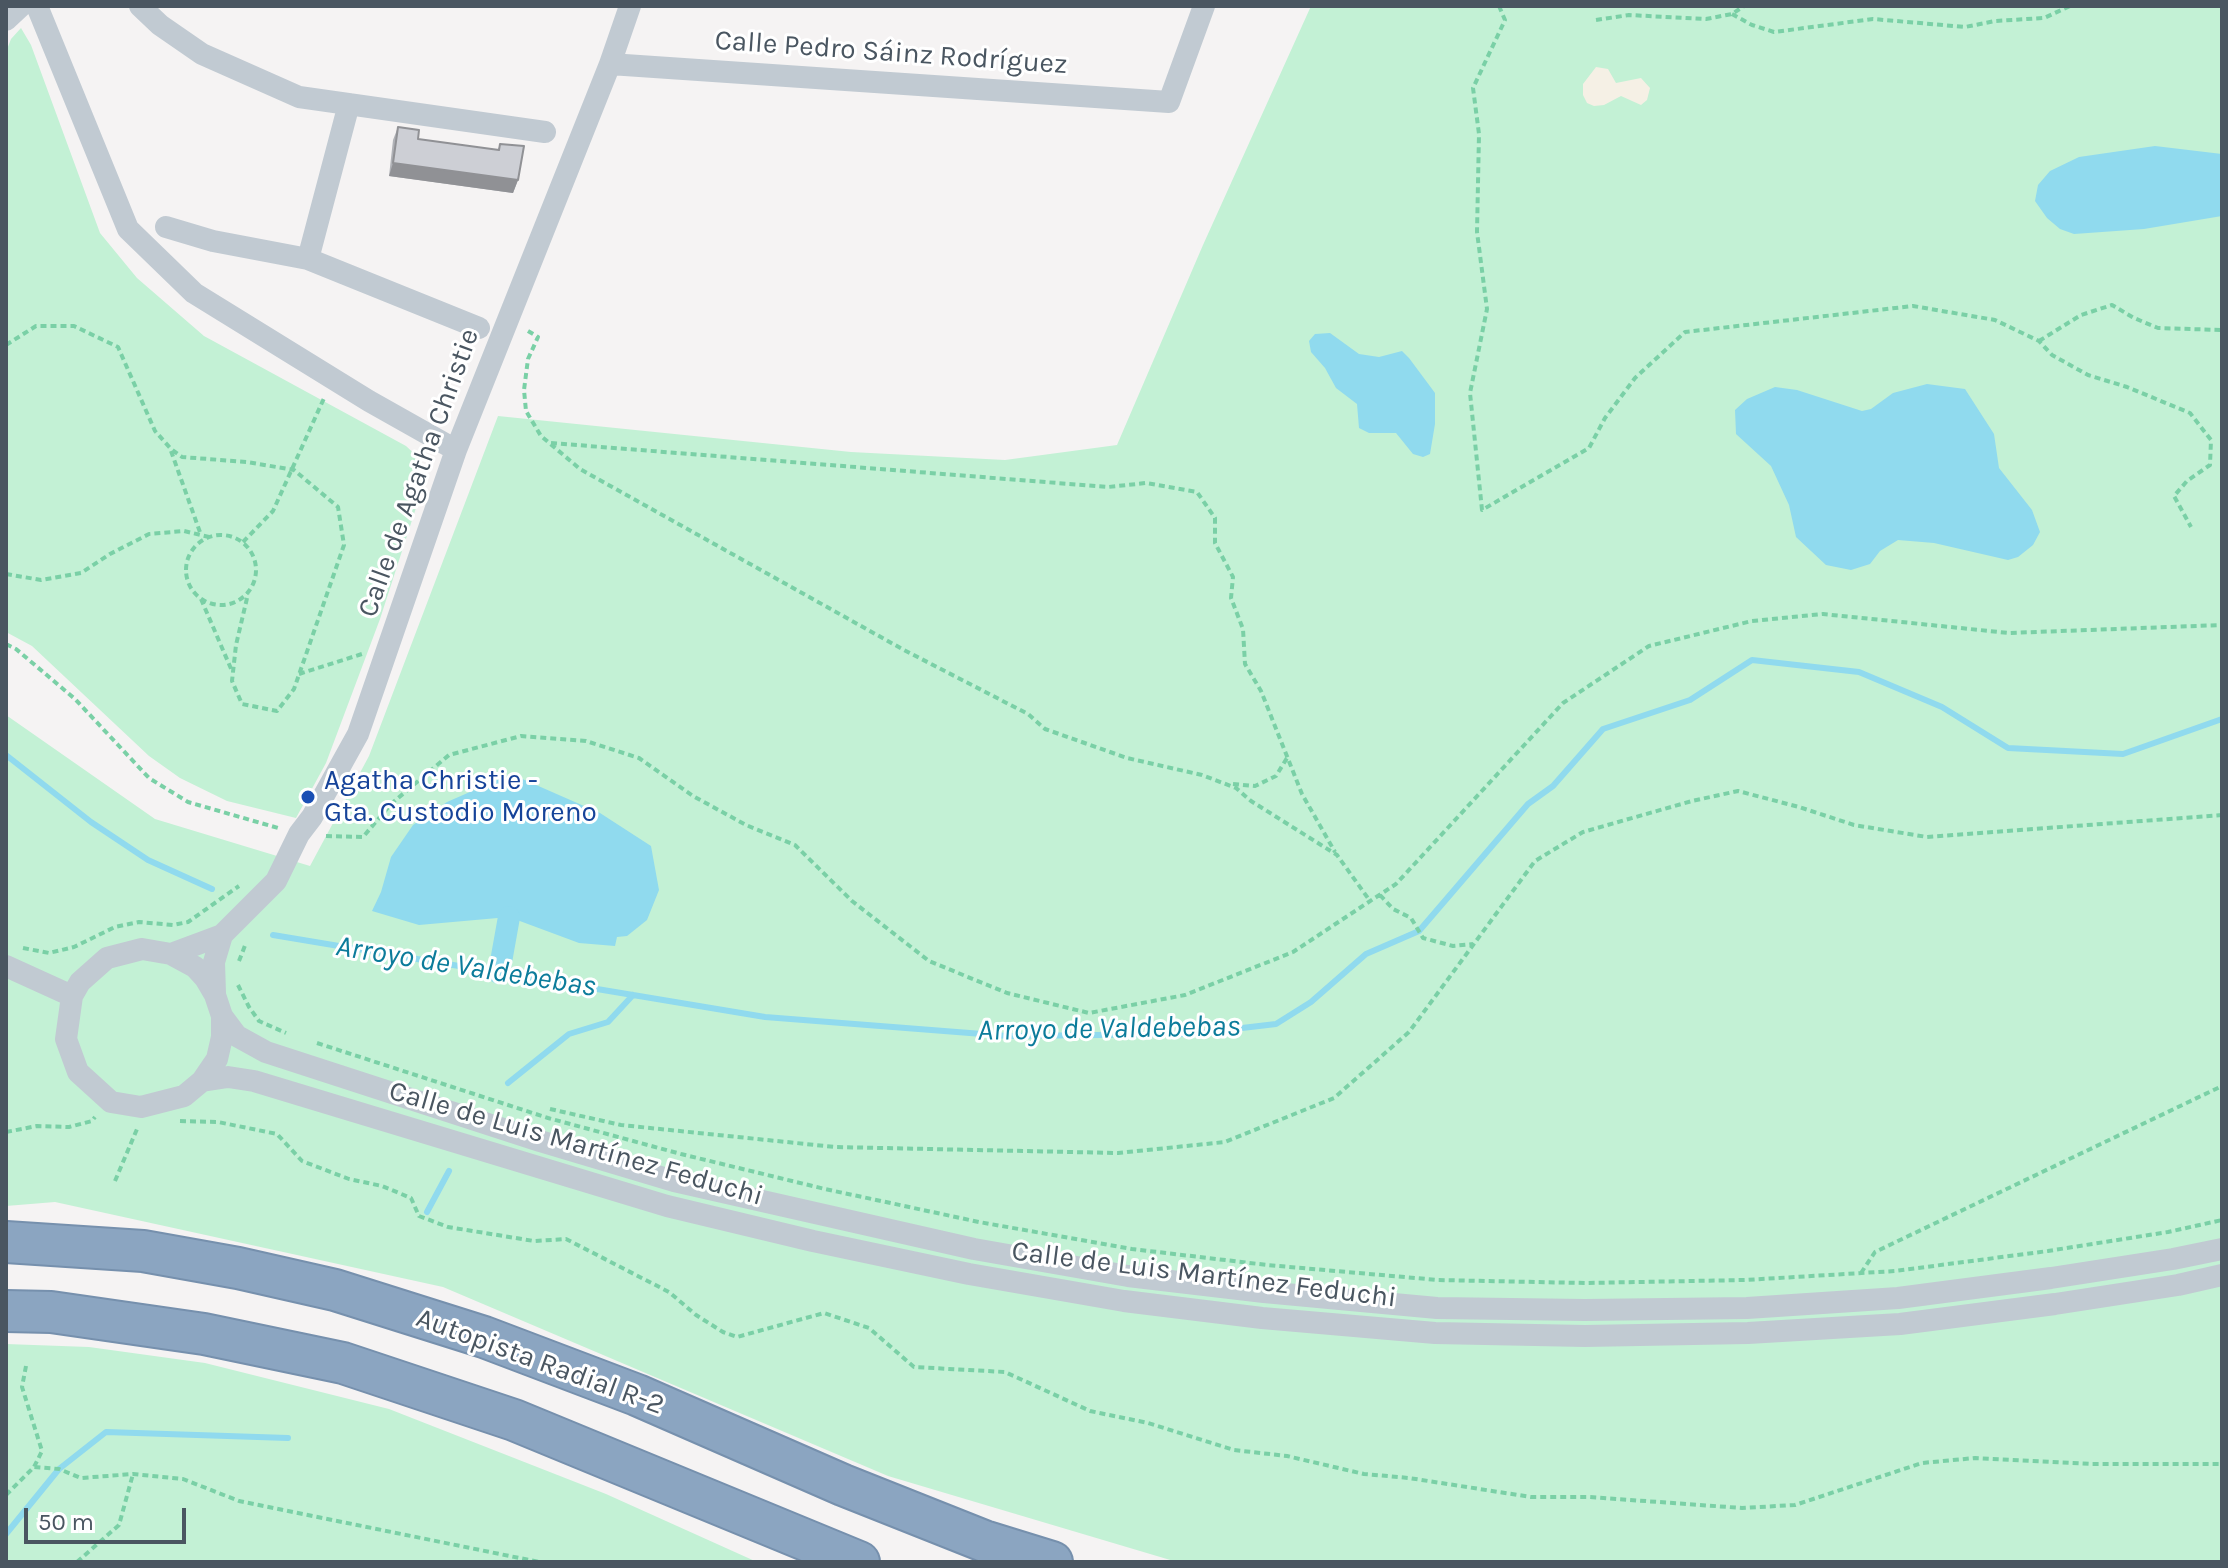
<!DOCTYPE html>
<meta charset="utf-8">
<style>
body{margin:0}
#map{position:relative;width:2228px;height:1568px;overflow:hidden;background:#f5f3f3;font-family:Karla,sans-serif}
canvas{display:block}
.frame{position:absolute;inset:0;border:8px solid #4a5661;pointer-events:none}
.scale{position:absolute;left:24px;top:1508px;width:162px;height:36px;box-sizing:border-box;border:4px solid #4a5661;border-top:0;padding-left:10px;font-size:24px;line-height:28px;white-space:nowrap;color:#4a5661;-webkit-text-stroke:6px #fff;paint-order:stroke}
</style>
<div id="map">
<canvas width="2228" height="1568"></canvas>
<div class="frame"></div>
<div class="scale">50 m</div>
</div>
<script>
const ctx = document.querySelector('canvas').getContext('2d');
ctx.lineJoin = 'round';
function fill(path, color) { ctx.fillStyle = color; ctx.fill(path, 'evenodd'); }
const shape = rows => new Path2D(rows.map(r => 'M' + r).join(''));
function trace(path, color, width, dash) { ctx.strokeStyle = color; ctx.lineWidth = width; ctx.lineCap = dash ? 'butt' : 'round'; ctx.setLineDash(dash || []); ctx.stroke(path); }
function label(font, color, halo, rows, align = 'center') {
  ctx.font = font + ' Karla,sans-serif'; ctx.lineWidth = 6; ctx.setLineDash([]); ctx.textBaseline = 'middle'; ctx.strokeStyle = halo; ctx.fillStyle = color; for (const [text, x, y, turn = 0] of rows) {
    ctx.save(); ctx.translate(x, y); ctx.rotate((+turn || 0) * Math.PI / 180); ctx.textAlign = isNaN(turn) ? turn : align; if (halo) ctx.strokeText(text, 0, 0); ctx.fillText(text, 0, 0); ctx.restore();
  }
}
fill(shape([
 [1311,6,2222,6,2222,1562,1177,1562,888,1476,443,1287,55,1202,6,1206,6,715,155,819,310,866,369,756,498,416,851,452,1005,460,1117,445,1203,245],
 [21,28,31,45,100,233,137,278,204,336,406,446,421,460,425,480,380,619,326,763,296,818,227,801,180,778,149,756,32,646,6,632,6,52,11,39],
 [6,1344,89,1347,205,1363,389,1409,606,1494,757,1562,6,1562]
]), '#c3f1d5');
fill(shape([
 [1596,67,1608,69,1616,83,1641,78,1650,88,1647,100,1641,105,1621,96,1604,105,1594,106,1587,103,1583,95,1583,84]
]), '#f5f0e5');
fill(shape([
 [2155,146,2222,154,2222,216,2144,229,2074,234,2060,229,2047,218,2035,201,2038,185,2050,171,2079,157],
 [1330,333,1359,354,1379,357,1402,351,1409,358,1435,393,1435,424,1430,454,1423,457,1413,454,1396,433,1369,433,1359,428,1357,404,1336,388,1325,368,1311,352,1309,341,1315,334],
 [1927,384,1965,389,1994,434,1999,468,2032,510,2040,532,2033,545,2018,557,2008,560,1934,543,1898,540,1880,551,1870,564,1851,570,1826,565,1796,537,1789,505,1771,466,1736,434,1735,410,1747,399,1775,387,1797,390,1862,411,1871,409,1893,393],
 [511,774,600,813,651,846,659,890,647,920,627,936,617,937,615,946,579,943,509,917,419,925,372,911,381,892,391,857,413,825,447,802]
]), '#90daee');
trace(shape([
 [6,755,91,822,148,860,212,889],
 [273,935,765,1017,1008,1036,1191,1034,1276,1024,1311,1002,1366,954,1419,931,1528,804,1553,786,1603,729,1690,700,1752,660,1859,672,1942,707,2008,748,2123,754,2222,719],
 [508,1083,569,1034,608,1022,633,995],
 [427,1212,449,1171],
 [6,1534,59,1469,106,1432,288,1438]
]), '#90daee', 6);
trace(shape([
 [499,973,509,917]
]), '#90daee', 22);
const highway = shape([
 [6,1242,143,1251,238,1268,335,1290,484,1337,637,1395,843,1485,984,1541,1052,1562],
 [6,1311,51,1312,204,1334,343,1363,514,1420,859,1562]
]);
trace(highway, '#7690ad', 44);
trace(shape([
 [1499,6,1505,20,1473,88,1479,134,1477,232,1487,309,1470,393,1482,510,1589,448,1605,418,1635,378,1685,332,1913,306,1995,320,2039,341,2052,355,2088,375,2127,387,2190,413,2211,440,2210,465,2187,481,2174,496,2191,527],
 [1732,14,1752,25,1774,32,1873,19,1965,27,1995,21,2044,18,2070,6],
 [1596,20,1629,15,1706,19,1732,14,1744,6],
 [528,331,538,337,528,359,524,390,526,411,541,436,580,469,904,650,1028,714,1045,729,1127,758,1202,775,1236,788,1251,801,1337,855,1370,901],
 [2039,341,2081,315,2112,305,2134,318,2158,328,2222,330],
 [6,345,36,326,74,326,118,347,155,431,171,449,182,457,247,462,294,470,338,507,344,545,294,689,277,711,242,704,232,681,236,645,248,594],
 [551,443,1108,487,1146,483,1197,492,1215,518,1215,543,1233,577,1231,598,1243,629,1245,664,1261,691,1302,794,1335,852],
 [171,451,201,535],
 '186 570a35 35 0 1 1 70 0a35 35 0 1 1-70 0Z',
 [243,542,273,511,325,396],
 [6,574,41,580,81,573,110,554,149,534,184,531,209,537],
 [201,599,232,671],
 [6,644,16,649,75,699,149,778,188,802,278,828],
 [299,674,365,653],
 [1233,784,1255,786,1276,776,1287,758],
 [326,836,363,837,391,804,449,755,521,736,586,741,639,758,693,796,746,825,795,845,852,901,929,961,1007,993,1089,1013,1185,995,1293,952,1396,884,1563,703,1649,646,1752,621,1823,614,2009,633,2222,625],
 [1380,895,1393,909,1411,918,1423,938,1453,946,1473,944],
 [23,948,49,953,74,947,115,927,139,922,173,925,188,922,239,886],
 [239,961,246,943],
 [238,985,249,1007,259,1021,286,1033],
 [317,1043,548,1118,681,1154,825,1189,979,1222,1132,1249,1267,1265,1438,1280,1585,1283,1745,1280,1895,1271,2048,1251,2168,1232,2222,1220],
 [550,1109,621,1125,835,1147,1118,1153,1225,1142,1334,1098,1409,1032,1535,861,1583,832,1692,801,1738,791,1799,807,1854,825,1927,837,2222,815],
 [180,1121,218,1122,277,1134,302,1161,349,1179,382,1186,411,1198,419,1216,448,1227,534,1241,566,1239,669,1292,696,1315,723,1332,737,1337,824,1313,869,1328,914,1367,1005,1372,1090,1411,1148,1423,1234,1450,1287,1456,1364,1474,1409,1478,1531,1497,1589,1497,1742,1508,1795,1505,1922,1463,1975,1458,2092,1464,2222,1464],
 [6,1132,37,1126,69,1127,92,1121,95,1117],
 [115,1181,137,1129],
 [1861,1273,1875,1252,2222,1086],
 [26,1366,22,1387,42,1451,34,1467],
 [6,1495,34,1467,59,1469,81,1478,133,1474,183,1479,239,1501,539,1562],
 [77,1562,119,1525,133,1474]
]), '#7ad0a6', 4, [6, 4]);
trace(shape([
 [37,6,128,229,194,293,369,401,456,450],
 [140,6,160,25,202,54,299,97,545,132],
 [6,20,21,6],
 [610,64,1169,102,1204,6],
 [166,227,213,241,308,259,479,328],
 [308,259,349,104],
 [142,949,171,954,195,967,205,978,215,995,222,1016,222,1037,217,1059,202,1081,184,1096,141,1107,111,1102,78,1072,66,1039,72,996,80,982,107,958,142,949],
 [171,954,222,935,276,881,299,834,312,817,358,734,456,450,610,64,630,6],
 [6,966,72,996],
 [215,993,214,962,222,935],
 [222,1016,237,1036,266,1052,540,1141,674,1181,974,1249,1128,1276,1264,1292,1437,1308,1585,1310,1747,1308,1898,1298,2051,1278,2173,1259,2222,1249],
 [202,1081,228,1077,254,1081,667,1206,813,1241,969,1274,1124,1301,1262,1318,1435,1333,1585,1336,1748,1333,1900,1324,2055,1304,2178,1285,2222,1275]
]), '#c1cad2', 22);
trace(highway, '#8ba5c1', 40);
fill(shape([
 [398,127,418,139,498,150,500,144,518,180,513,193,389,176,393,140]
]), '#b0b2b7');
fill(shape([
 [393,163,518,180,513,193,389,176]
]), '#909195');
const building = shape([
 [398,127,419,130,418,139,499,150,500,144,524,146,518,180,393,163,398,127]
]);
fill(building, '#cdcfd5');
trace(building, '#909195', 2);
for (const [x, y, r, color] of [
 [308,797,8,"#1a4fb4"]
]) { const dot = new Path2D(); dot.arc(x, y, r, 0, 2 * Math.PI); ctx.fillStyle = color; ctx.fill(dot); trace(dot, '#fff', 3); }
label('28px', '#4a5661', '#fff', [
 ["Calle Pedro Sáinz Rodríguez",891,53,4],
 ["Calle de Agatha Christie",419,473,-70],
 ["Calle de Luis Martínez Feduchi",576,1144,16],
 ["Calle de Luis Martínez Feduchi",1204,1275,7],
 ["Autopista Radial R-2",540,1362,20]
]);
label('28px', '#164399', '#fff', [
 ["Agatha Christie -",324,781],
 ["Gta. Custodio Moreno",324,813]
], 'left');
label('italic 30px', '#0c7c9b', '#fff', [
 ["Arroyo de Valdebebas",466,967,9],
 ["Arroyo de Valdebebas",1109,1029,-1]
]);
</script>
